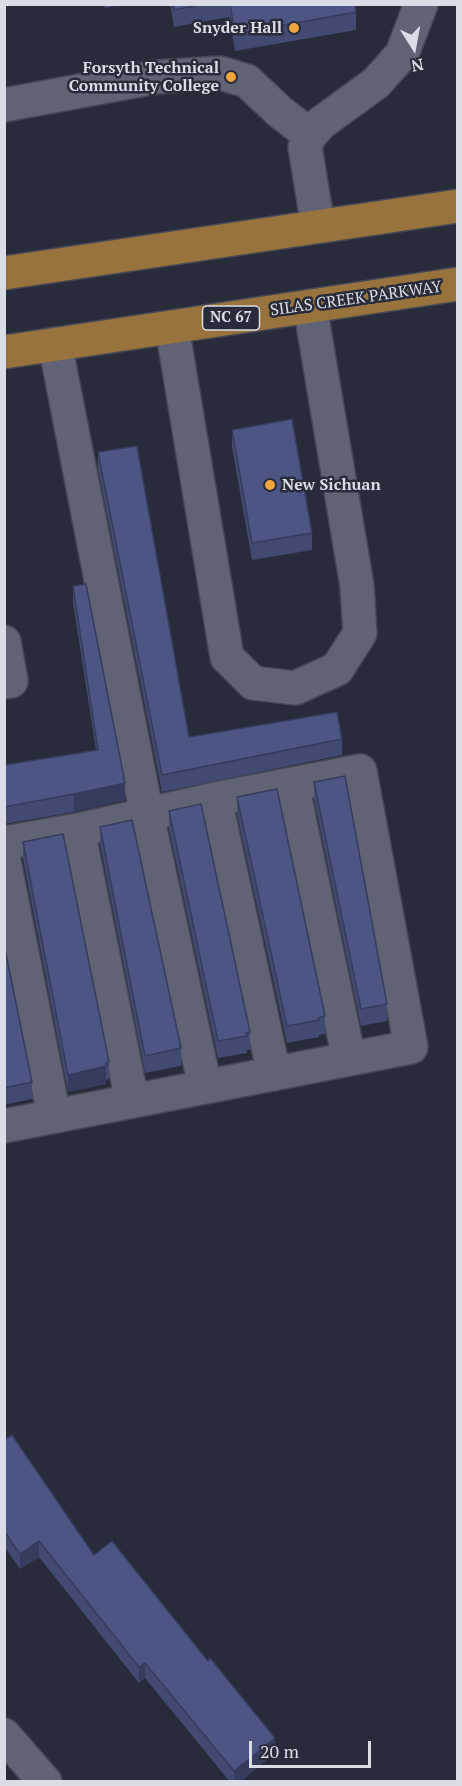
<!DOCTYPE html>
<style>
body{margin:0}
#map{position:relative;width:462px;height:1786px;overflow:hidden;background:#282b39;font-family:"PT Serif",serif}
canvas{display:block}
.frame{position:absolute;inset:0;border:6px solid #dadde6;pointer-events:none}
.north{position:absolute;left:384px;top:18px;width:60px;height:60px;-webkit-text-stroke:4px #282b39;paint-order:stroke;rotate:169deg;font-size:16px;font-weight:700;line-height:24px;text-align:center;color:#dadde6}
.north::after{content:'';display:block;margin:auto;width:21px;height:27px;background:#dadde6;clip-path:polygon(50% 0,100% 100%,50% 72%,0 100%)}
.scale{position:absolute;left:249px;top:1741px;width:122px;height:27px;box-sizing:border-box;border:3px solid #dadde6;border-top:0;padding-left:8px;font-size:18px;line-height:21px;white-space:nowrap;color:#dadde6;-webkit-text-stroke:4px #282b39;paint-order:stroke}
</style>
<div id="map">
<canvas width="462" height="1786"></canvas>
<div class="frame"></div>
<div class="north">N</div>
<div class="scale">20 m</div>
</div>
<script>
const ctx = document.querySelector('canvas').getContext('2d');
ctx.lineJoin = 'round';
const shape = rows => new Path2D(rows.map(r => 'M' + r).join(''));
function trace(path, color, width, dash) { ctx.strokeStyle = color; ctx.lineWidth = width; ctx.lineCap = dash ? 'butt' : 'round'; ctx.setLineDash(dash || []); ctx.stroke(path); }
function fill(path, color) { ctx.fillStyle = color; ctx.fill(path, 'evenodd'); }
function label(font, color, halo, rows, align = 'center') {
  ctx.font = font + ' "PT Serif",serif'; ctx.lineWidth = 5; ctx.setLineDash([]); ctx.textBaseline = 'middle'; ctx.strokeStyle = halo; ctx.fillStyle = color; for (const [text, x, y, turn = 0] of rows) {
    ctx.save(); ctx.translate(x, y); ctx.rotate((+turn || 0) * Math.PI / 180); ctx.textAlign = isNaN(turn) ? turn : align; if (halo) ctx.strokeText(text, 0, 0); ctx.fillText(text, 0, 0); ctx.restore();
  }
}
const minor = shape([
 [4,105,156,77,220,73,247,81,280,112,310,135],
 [318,226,305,147,310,135,321,123,376,83,402,54,421,4],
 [172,327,227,657,253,683,295,688,337,669,360,633,357,586,310,306],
 [55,344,147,815,205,1087],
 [4,642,11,681,4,682],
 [292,784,349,1059],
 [215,799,274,1074],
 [78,830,132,1101],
 [4,843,78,830,215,799,360,771,411,1047,4,1126],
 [4,861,54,1116],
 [4,1735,45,1782]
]);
const major = shape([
 [4,273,458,206],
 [4,352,458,284]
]);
trace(minor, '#454853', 36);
trace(major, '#454853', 36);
trace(minor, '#606373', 33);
trace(major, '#98733e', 33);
fill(shape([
 [104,4,126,4,105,8],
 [170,4,355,4,356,12,356,30,235,51,229,17,174,27],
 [232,430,312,533,312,550,252,560,232,447],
 [98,452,189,737,342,739,342,755,162,792,98,469],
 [73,586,125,800,74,812,4,824,4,765,96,750,73,603],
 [314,782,387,1004,387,1021,361,1026,314,799],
 [237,797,325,1016,325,1034,319,1035,319,1037,287,1043,237,814],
 [169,811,250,1032,250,1050,247,1050,247,1053,218,1058,169,829],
 [100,827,181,1048,181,1066,145,1073,100,844],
 [23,842,109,1062,109,1079,106,1080,106,1084,68,1092,23,859],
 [4,944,32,1082,32,1099,4,1105],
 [4,1440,94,1555,275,1753,240,1782,230,1782,145,1678,139,1683,39,1557,20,1569,4,1546]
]), '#424972');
fill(shape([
 [125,783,125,800,74,812,74,794],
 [106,1066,106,1084,68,1092,68,1075],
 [39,1541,39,1557,20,1569,20,1554],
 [145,1663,145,1678,139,1683,139,1667],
 [275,1738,275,1753,240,1782,234,1782,234,1771]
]), '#363c5d');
const building = shape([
 [173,4,204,4,174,10,173,4],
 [230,4,355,4,356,12,235,34,230,4],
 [292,419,312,533,252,543,232,430,292,419],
 [137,446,189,737,337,712,342,739,162,775,98,452,137,446],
 [86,584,125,783,74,794,4,807,4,765,98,750,73,586,86,584],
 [345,776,387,1004,361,1009,314,782,345,776],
 [277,789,325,1016,318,1018,319,1020,287,1026,237,797,277,789],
 [201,804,250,1032,246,1033,247,1036,218,1041,169,811,201,804],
 [132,820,181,1048,145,1056,100,827,132,820],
 [63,834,109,1062,106,1063,106,1066,68,1075,23,842,63,834],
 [4,944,32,1082,4,1088,4,944],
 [12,1435,94,1555,112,1541,208,1661,210,1658,275,1738,234,1771,145,1663,139,1667,39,1541,20,1554,4,1531,4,1440,12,1435]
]);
fill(building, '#4d5585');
trace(building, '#363c5d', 1.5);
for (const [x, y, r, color] of [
 [294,28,6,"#f0a63e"],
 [231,77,6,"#f0a63e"],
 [270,485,6,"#f0a63e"]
]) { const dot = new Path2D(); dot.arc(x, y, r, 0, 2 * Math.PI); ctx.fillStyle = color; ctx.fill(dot); trace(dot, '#282b39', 2); }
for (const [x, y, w] of [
 [231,318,57]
]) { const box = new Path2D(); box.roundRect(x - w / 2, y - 12, w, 24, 4.5); ctx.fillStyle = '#282b39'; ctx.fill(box); trace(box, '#dadde6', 1.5); }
label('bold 15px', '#dadde6', null, [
 ["NC 67",231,318]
]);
label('bold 16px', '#dadde6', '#282b39', [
 ["Snyder Hall",282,28],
 ["Forsyth Technical",219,68],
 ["Community College",219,86],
 ["New Sichuan",282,485,"left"]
], 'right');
label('16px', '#dadde6', '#282b39', [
 ["SILAS CREEK PARKWAY",356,299,-8]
]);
</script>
